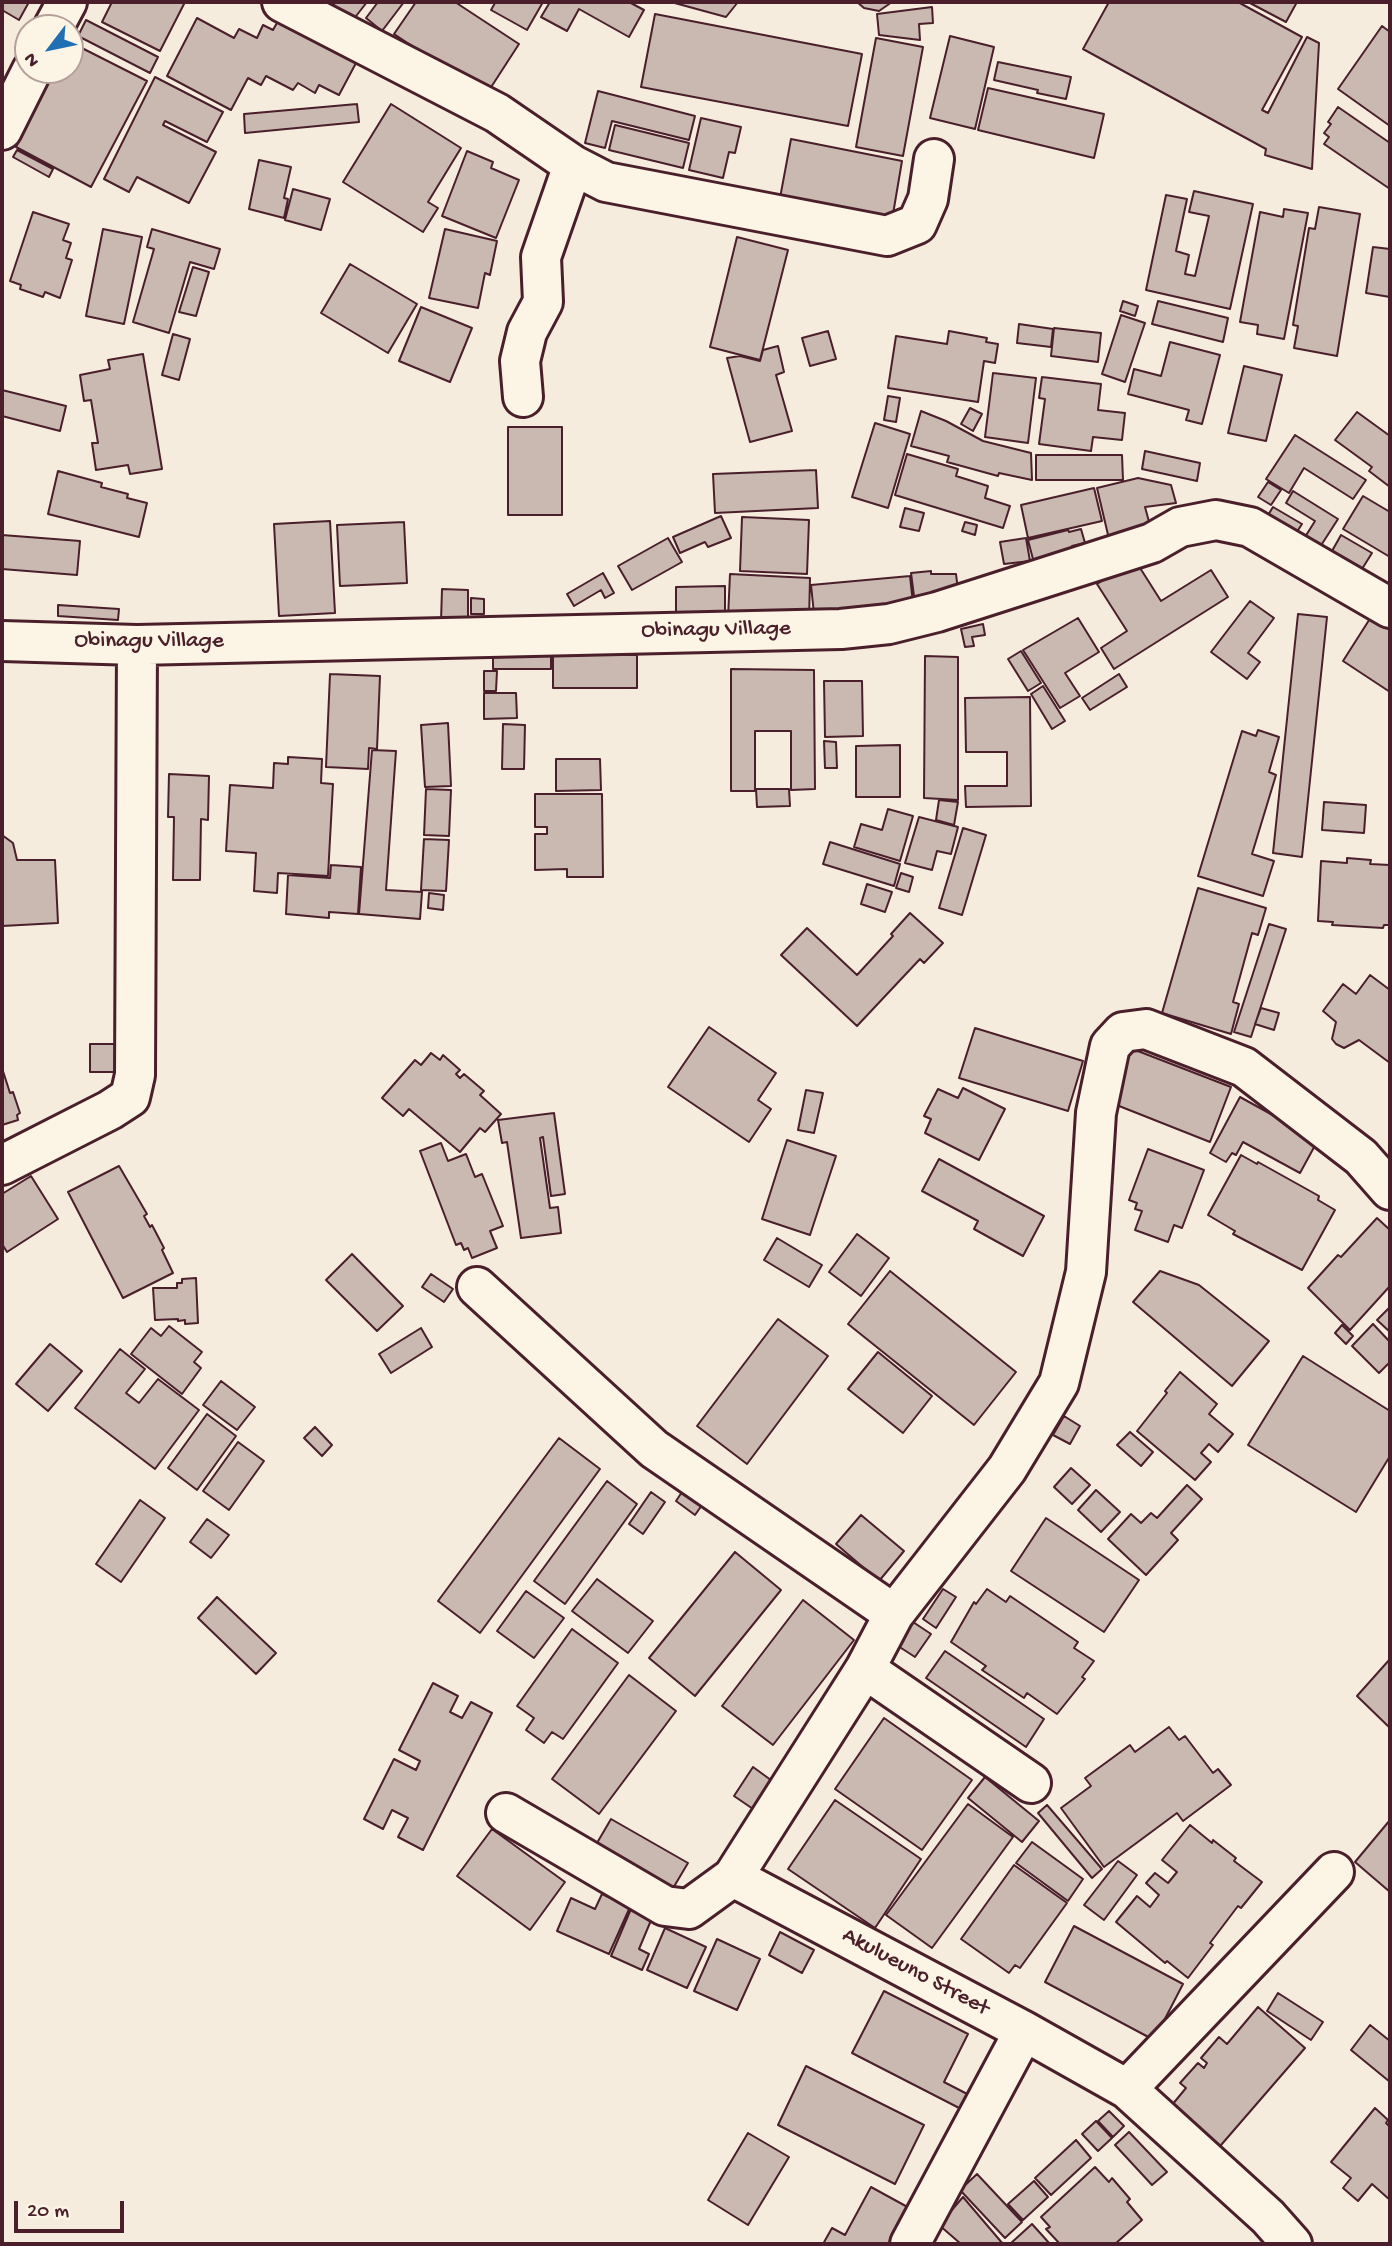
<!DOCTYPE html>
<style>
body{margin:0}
#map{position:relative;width:1392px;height:2246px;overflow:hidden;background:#f5ecde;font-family:"Gochi Hand",sans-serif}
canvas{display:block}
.frame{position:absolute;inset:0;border:4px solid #4a1f2b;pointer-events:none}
.north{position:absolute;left:14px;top:14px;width:70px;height:70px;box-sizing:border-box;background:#fcf5e5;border:2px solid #b59f9b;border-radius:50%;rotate:238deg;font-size:19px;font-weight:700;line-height:28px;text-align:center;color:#4a1f2b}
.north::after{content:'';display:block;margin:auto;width:24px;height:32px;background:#1f6fb2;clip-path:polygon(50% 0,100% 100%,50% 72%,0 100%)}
.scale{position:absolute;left:14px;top:2201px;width:110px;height:32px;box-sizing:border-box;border:4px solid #4a1f2b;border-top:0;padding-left:9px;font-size:21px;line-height:24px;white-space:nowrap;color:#4a1f2b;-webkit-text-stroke:5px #fcf5e5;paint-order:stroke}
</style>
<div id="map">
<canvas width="1392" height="2246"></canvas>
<div class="frame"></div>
<div class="north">N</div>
<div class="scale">20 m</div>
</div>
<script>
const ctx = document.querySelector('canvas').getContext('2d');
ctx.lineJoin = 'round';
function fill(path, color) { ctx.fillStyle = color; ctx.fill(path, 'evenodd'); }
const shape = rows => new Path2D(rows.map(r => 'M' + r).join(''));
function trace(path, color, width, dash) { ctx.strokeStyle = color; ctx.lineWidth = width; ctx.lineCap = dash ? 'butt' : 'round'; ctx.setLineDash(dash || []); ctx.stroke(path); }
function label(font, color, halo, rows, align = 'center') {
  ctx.font = font + ' "Gochi Hand",sans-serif'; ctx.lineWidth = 6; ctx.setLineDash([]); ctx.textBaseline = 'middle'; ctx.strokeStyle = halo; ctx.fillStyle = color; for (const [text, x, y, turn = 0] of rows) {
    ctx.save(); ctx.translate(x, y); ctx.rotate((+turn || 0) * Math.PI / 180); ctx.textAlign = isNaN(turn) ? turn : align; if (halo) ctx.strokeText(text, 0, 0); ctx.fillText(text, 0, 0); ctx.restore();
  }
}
const building = shape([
 [2,2,29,2,19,20,2,10,2,2],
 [112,2,185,2,160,51,102,22,112,2],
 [330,2,367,2,353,20,330,2],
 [378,2,404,2,382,31,366,18,378,2],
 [416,2,455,2,519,44,486,95,394,34,416,2],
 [492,2,543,2,527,30,491,10,495,3,492,2],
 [550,2,629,2,644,10,629,37,579,9,567,31,541,17,550,2],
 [671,2,738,2,726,17,671,2],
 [857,2,892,2,879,11,864,8,857,2],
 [1109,2,1238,2,1302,37,1262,110,1268,113,1307,37,1319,43,1312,169,1265,155,1266,149,1083,49,1109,2],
 [1248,2,1297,2,1286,22,1248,2],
 [932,7,933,23,919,24,920,40,879,35,877,14,932,7],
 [655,14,862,54,848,126,641,87,655,14],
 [197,18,234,38,239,29,257,38,263,25,273,30,278,21,356,63,339,95,319,85,315,93,298,83,293,90,266,76,261,85,248,78,231,110,167,76,197,18],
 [86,20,158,57,150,73,78,36,86,20],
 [1382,26,1390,32,1390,126,1338,89,1382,26],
 [950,36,994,47,975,129,930,118,950,36],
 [876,38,923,47,903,156,856,147,876,38],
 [70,42,147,81,91,187,16,147,55,70,70,70,70,42],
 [998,62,1071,77,1066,99,1037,93,1038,90,994,80,998,62],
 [155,77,223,112,207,142,165,121,163,125,216,152,189,203,137,177,129,192,104,179,155,77],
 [988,88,1104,114,1094,158,978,130,988,88],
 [598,91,695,116,689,140,612,121,605,148,585,143,598,91],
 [357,104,359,122,245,133,244,114,357,104],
 [391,104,461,148,428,202,438,208,423,232,343,182,391,104],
 [1338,107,1390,143,1390,189,1324,144,1329,137,1324,133,1331,124,1328,122,1338,107],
 [701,118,741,127,735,153,729,152,723,178,689,170,701,118],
 [615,125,689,143,683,168,609,150,615,125],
 [791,139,902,161,892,220,780,198,791,139],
 [17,150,53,169,49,177,13,157,17,150],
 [467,151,493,162,491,168,519,180,496,238,442,216,467,151],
 [259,160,291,167,284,198,288,199,284,218,249,209,259,160],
 [293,189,330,199,321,230,285,220,293,189],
 [1194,191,1253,204,1230,309,1146,290,1166,195,1187,199,1176,251,1189,255,1185,274,1195,276,1209,216,1189,212,1194,191],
 [1319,207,1360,214,1337,356,1294,348,1298,326,1293,325,1309,228,1315,229,1319,207],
 [1284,209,1308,213,1284,339,1257,334,1258,325,1240,322,1260,212,1283,217,1284,209],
 [33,212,69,224,63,240,71,243,66,258,72,260,60,298,45,292,43,297,20,289,21,285,10,281,33,212],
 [103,229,142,237,124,324,86,316,103,229],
 [152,229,220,249,214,269,190,262,169,333,133,322,154,249,147,247,152,229],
 [445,229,497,241,490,275,485,273,478,308,429,298,445,229],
 [737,237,788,250,760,360,710,347,737,237],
 [1373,247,1390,249,1390,297,1366,293,1373,247],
 [350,264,417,304,388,353,321,313,350,264],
 [193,267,209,272,196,316,179,312,193,267],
 [1123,301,1138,306,1135,316,1120,311,1123,301],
 [1158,301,1228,318,1223,342,1152,324,1158,301],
 [421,307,472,328,450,382,399,361,421,307],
 [1121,315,1145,323,1125,382,1102,374,1121,315],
 [1019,324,1053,329,1051,347,1017,343,1019,324],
 [1054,328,1101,333,1098,362,1051,356,1054,328],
 [828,331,836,359,810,366,802,338,828,331],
 [949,331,987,338,986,342,998,344,995,363,984,361,978,402,888,388,896,336,947,344,949,331],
 [173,334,190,339,179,380,162,375,173,334],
 [1170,342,1220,355,1202,424,1186,420,1189,410,1128,394,1134,369,1161,376,1170,342],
 [778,346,784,372,776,375,792,431,750,442,727,358,740,356,760,361,763,350,778,346],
 [143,354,162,469,130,474,128,465,96,470,92,443,98,443,91,400,84,401,80,375,110,369,108,360,143,354],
 [1244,366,1282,375,1266,441,1228,433,1244,366],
 [993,373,1036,378,1028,443,985,437,993,373],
 [1042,377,1101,384,1098,410,1125,413,1122,440,1093,437,1091,451,1039,444,1045,399,1039,398,1042,377],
 [2,390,66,406,60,431,2,416,2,390],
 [888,396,900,398,896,422,884,420,888,396],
 [970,408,982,414,973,431,961,424,970,408],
 [921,411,946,421,983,441,1031,453,1032,480,999,473,998,476,947,462,949,456,911,446,921,411],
 [1357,412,1390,436,1390,487,1369,471,1372,467,1335,440,1357,412],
 [875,423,910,434,888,508,852,497,875,423],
 [508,427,562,427,562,515,508,515,508,427],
 [1295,435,1366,480,1353,499,1304,468,1289,493,1266,479,1295,435],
 [1145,451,1200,463,1197,481,1142,469,1145,451],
 [907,454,958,469,956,476,988,486,985,498,1010,506,1003,528,895,495,907,454],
 [1036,455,1122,455,1123,480,1036,480,1036,455],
 [816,470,818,508,715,513,713,474,816,470],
 [58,471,102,483,101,487,128,494,127,498,147,503,139,537,48,514,58,471],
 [1138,478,1171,485,1176,503,1145,507,1151,529,1109,539,1097,488,1138,478],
 [1268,482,1281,490,1271,505,1258,497,1268,482],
 [1094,488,1102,521,1028,538,1021,505,1094,488],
 [1293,491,1338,519,1320,547,1305,537,1315,521,1286,503,1293,491],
 [1363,496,1390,512,1390,557,1343,529,1363,496],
 [1273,507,1302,524,1293,538,1265,520,1273,507],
 [905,508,924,513,919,531,900,527,905,508],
 [721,516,731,538,708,547,705,542,680,553,673,537,721,516],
 [742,517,809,520,807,574,740,571,742,517],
 [330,521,335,613,279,616,274,524,330,521],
 [404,522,407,583,340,586,337,525,404,522],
 [965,522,977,525,975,535,962,531,965,522],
 [1081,529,1085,543,1072,546,1074,553,1034,563,1028,540,1068,530,1069,532,1081,529],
 [2,535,80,541,77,575,2,569,2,535],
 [1341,535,1372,553,1362,569,1332,551,1341,535],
 [668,538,682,562,632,590,618,566,668,538],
 [1026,538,1030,561,1004,564,1000,542,1026,538],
 [1135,560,1161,601,1211,570,1228,597,1114,669,1101,648,1127,631,1097,584,1135,560],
 [931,571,931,574,956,574,959,598,915,604,911,573,931,571],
 [603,573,614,593,605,598,601,590,574,606,567,594,603,573],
 [730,574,810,578,809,621,728,618,730,574],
 [910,576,913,604,814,614,811,585,910,576],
 [725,586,725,617,676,617,676,587,725,586],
 [442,589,468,590,468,621,441,621,442,589],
 [471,598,484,599,484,614,471,614,471,598],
 [1250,601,1274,618,1248,653,1260,662,1247,679,1211,652,1250,601],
 [58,605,119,609,118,620,58,616,58,605],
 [1298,614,1327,617,1302,857,1273,853,1298,614],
 [1371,617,1390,630,1390,692,1343,661,1371,617],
 [1078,618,1099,652,1065,673,1080,696,1060,708,1023,650,1078,618],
 [983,624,985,635,972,637,974,646,965,647,961,629,983,624],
 [1021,651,1041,683,1028,691,1008,659,1021,651],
 [553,654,637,655,637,688,553,688,553,654],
 [493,655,551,655,551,669,493,669,493,655],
 [925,656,958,657,958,800,924,798,925,656],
 [731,669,814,670,815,789,791,790,791,731,755,731,755,791,731,791,731,669],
 [484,671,497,671,496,691,484,691,484,671],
 [330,674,380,676,377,749,369,748,368,769,326,767,330,674],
 [1119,674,1127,687,1090,710,1082,698,1119,674],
 [824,681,862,681,863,736,825,737,824,681],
 [1043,686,1065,721,1052,729,1031,694,1043,686],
 [484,693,516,693,517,718,484,719,484,693],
 [1030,697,1031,806,966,807,965,786,1007,786,1007,752,966,752,965,698,1030,697],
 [448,723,451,786,425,787,421,725,448,723],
 [503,724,525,725,524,769,502,769,503,724],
 [1258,730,1279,737,1269,772,1276,775,1252,854,1274,861,1263,896,1198,876,1242,731,1256,736,1258,730],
 [824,741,836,742,837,768,825,768,824,741],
 [900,745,900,797,856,797,856,746,900,745],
 [372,750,396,751,386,890,422,892,420,919,359,914,372,750],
 [288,757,322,759,321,783,333,784,328,876,278,873,277,893,254,891,256,853,226,851,230,785,273,788,274,763,288,764,288,757],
 [556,759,600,759,601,790,556,791,556,759],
 [169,774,209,776,208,820,201,819,200,880,173,880,174,817,168,817,169,774],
 [426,789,451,790,449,836,424,835,426,789],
 [756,789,789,789,790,806,757,807,756,789],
 [535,794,602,794,603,877,567,877,567,869,535,870,535,834,547,834,547,827,535,827,535,794],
 [939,800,958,802,954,825,936,820,939,800],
 [1324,802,1366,805,1364,833,1322,830,1324,802],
 [888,809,913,816,900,861,854,847,861,824,882,830,888,809],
 [919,817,958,827,951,854,937,851,932,870,905,863,919,817],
 [963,828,986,835,962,915,939,908,963,828],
 [2,835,13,843,17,860,55,860,58,923,2,926,2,835],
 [424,839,449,840,446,891,421,890,424,839],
 [830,842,900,864,894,886,823,864,830,842],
 [1347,858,1371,860,1370,864,1390,865,1390,925,1384,925,1383,928,1332,925,1333,922,1318,921,1321,861,1347,863,1347,858],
 [331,865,361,867,358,914,329,912,329,918,286,914,288,875,330,878,331,865],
 [901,873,913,877,909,892,896,888,901,873],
 [867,884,892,892,885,912,861,904,867,884],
 [1198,888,1266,908,1258,935,1252,933,1233,1002,1239,1004,1231,1034,1162,1013,1198,888],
 [429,893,444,895,443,910,428,908,429,893],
 [910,913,943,943,924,963,920,959,857,1026,781,955,807,928,857,975,893,936,891,934,910,913],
 [1269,924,1286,929,1251,1037,1234,1032,1269,924],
 [1370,975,1390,990,1390,1063,1359,1040,1344,1048,1336,1044,1332,1039,1336,1022,1323,1011,1343,984,1356,994,1370,975],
 [1261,1008,1279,1013,1274,1030,1255,1024,1261,1008],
 [709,1027,776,1073,758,1100,771,1109,749,1142,668,1087,709,1027],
 [975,1028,1083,1061,1068,1111,959,1078,975,1028],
 [90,1044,118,1044,118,1072,90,1072,90,1044],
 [1130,1048,1231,1087,1210,1142,1109,1102,1130,1048],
 [431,1053,440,1060,443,1055,460,1070,456,1074,460,1078,464,1074,484,1091,480,1095,501,1114,485,1132,480,1128,460,1152,409,1109,403,1116,382,1098,415,1060,421,1065,431,1053],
 [2,1068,10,1093,13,1092,20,1113,17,1115,18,1120,2,1125,2,1068],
 [963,1088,1005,1109,979,1160,925,1133,931,1119,924,1116,938,1089,958,1098,963,1088],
 [806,1090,823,1093,814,1133,798,1130,806,1090],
 [1240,1097,1318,1140,1300,1173,1243,1142,1236,1155,1232,1153,1226,1162,1210,1153,1240,1097],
 [554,1113,565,1194,551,1196,543,1137,540,1138,550,1208,558,1207,561,1233,521,1238,507,1142,502,1143,498,1120,554,1113],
 [787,1140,836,1156,810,1235,762,1219,787,1140],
 [441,1143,448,1161,466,1154,475,1177,482,1174,503,1226,490,1231,497,1248,472,1258,468,1248,464,1250,461,1243,456,1245,420,1151,441,1143],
 [1148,1149,1204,1170,1182,1228,1174,1225,1168,1242,1135,1230,1142,1211,1135,1209,1137,1203,1129,1200,1148,1149],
 [1241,1155,1257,1164,1258,1162,1319,1196,1318,1200,1335,1210,1302,1270,1233,1234,1235,1231,1208,1215,1241,1155],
 [939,1159,1044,1216,1023,1256,974,1229,978,1221,922,1191,939,1159],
 [119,1166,147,1214,144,1216,150,1227,152,1225,164,1248,162,1250,173,1273,123,1298,68,1192,119,1166],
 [31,1176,58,1219,7,1252,2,1244,2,1194,31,1176],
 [1377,1218,1390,1230,1390,1286,1350,1330,1308,1288,1338,1255,1341,1257,1377,1218],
 [857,1234,889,1258,861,1296,829,1272,857,1234],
 [777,1238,822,1265,809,1287,764,1260,777,1238],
 [352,1254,403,1306,377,1331,326,1280,352,1254],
 [890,1271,1016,1372,974,1425,848,1324,890,1271],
 [1160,1271,1199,1285,1269,1341,1232,1386,1133,1302,1160,1271],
 [431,1274,453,1289,444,1302,422,1287,431,1274],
 [196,1278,198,1323,185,1324,185,1320,178,1321,178,1319,155,1320,153,1288,177,1288,177,1283,182,1283,182,1279,196,1278],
 [1390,1307,1390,1332,1377,1320,1390,1307],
 [778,1319,828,1356,747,1464,697,1426,778,1319],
 [1373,1324,1390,1342,1390,1362,1379,1373,1352,1346,1373,1324],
 [1342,1325,1353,1336,1346,1344,1335,1333,1342,1325],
 [169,1326,202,1352,194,1362,201,1368,182,1394,131,1354,151,1328,161,1336,169,1326],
 [421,1328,432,1347,391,1373,379,1354,421,1328],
 [50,1344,82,1371,48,1411,16,1384,50,1344],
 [120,1349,145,1369,126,1393,139,1403,158,1379,199,1410,155,1469,75,1408,120,1349],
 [878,1352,932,1396,903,1433,848,1389,878,1352],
 [1303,1356,1390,1411,1390,1456,1356,1512,1248,1445,1303,1356],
 [1180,1372,1217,1404,1209,1414,1233,1434,1218,1452,1209,1444,1201,1453,1211,1462,1195,1480,1137,1431,1167,1393,1165,1391,1180,1372],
 [221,1381,255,1407,237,1430,203,1405,221,1381],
 [207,1414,236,1436,197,1490,168,1468,207,1414],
 [1064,1416,1080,1426,1070,1444,1053,1435,1064,1416],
 [315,1427,332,1445,322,1456,304,1438,315,1427],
 [1130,1432,1153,1452,1141,1466,1117,1445,1130,1432],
 [559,1438,600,1469,480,1633,438,1601,559,1438],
 [238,1442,264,1461,229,1510,203,1491,238,1442],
 [1071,1468,1090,1485,1072,1504,1054,1487,1071,1468],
 [607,1481,637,1504,565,1604,534,1581,607,1481],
 [1187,1485,1202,1499,1171,1533,1178,1540,1146,1575,1108,1539,1131,1514,1141,1523,1151,1513,1157,1518,1187,1485],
 [1096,1490,1120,1512,1101,1532,1078,1510,1096,1490],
 [651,1492,665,1502,643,1534,629,1524,651,1492],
 [682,1492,702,1505,695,1515,676,1501,682,1492],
 [140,1500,165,1518,121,1582,96,1564,140,1500],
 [861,1515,904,1551,879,1581,836,1544,861,1515],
 [1046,1518,1139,1580,1104,1632,1011,1571,1046,1518],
 [207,1519,229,1535,211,1558,190,1542,207,1519],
 [735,1552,781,1590,695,1696,649,1658,735,1552],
 [597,1579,653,1621,628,1653,572,1611,597,1579],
 [943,1589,956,1597,936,1628,923,1619,943,1589],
 [987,1589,1006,1602,1010,1596,1078,1642,1074,1648,1094,1661,1082,1677,1085,1679,1057,1714,1027,1693,1024,1698,982,1670,986,1666,951,1642,974,1602,976,1604,987,1589],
 [526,1591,564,1618,534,1658,497,1631,526,1591],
 [217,1597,276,1653,256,1674,198,1618,217,1597],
 [803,1600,854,1640,773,1745,722,1706,803,1600],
 [913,1622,931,1634,915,1657,898,1646,913,1622],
 [572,1629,618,1663,563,1739,552,1732,544,1743,526,1730,534,1718,517,1706,572,1629],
 [945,1651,1044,1719,1026,1747,926,1678,945,1651],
 [1390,1659,1390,1728,1357,1696,1390,1659],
 [629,1675,676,1711,599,1814,552,1779,629,1675],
 [433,1683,458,1696,450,1712,462,1718,471,1702,492,1713,423,1850,398,1837,408,1818,392,1810,383,1829,364,1819,394,1759,416,1770,420,1761,399,1750,433,1683],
 [884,1718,972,1780,922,1850,835,1789,884,1718],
 [1169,1727,1179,1740,1185,1736,1213,1773,1218,1769,1231,1785,1183,1821,1177,1813,1104,1867,1061,1808,1091,1786,1085,1778,1130,1745,1135,1752,1169,1727],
 [753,1767,775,1783,756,1811,734,1796,753,1767],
 [985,1777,1039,1821,1022,1842,968,1798,985,1777],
 [835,1800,921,1859,875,1928,788,1869,835,1800],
 [968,1804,1013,1837,932,1948,886,1915,968,1804],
 [1047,1805,1102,1869,1092,1878,1038,1813,1047,1805],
 [611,1819,688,1863,666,1900,590,1855,611,1819],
 [1390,1820,1390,1892,1355,1862,1390,1820],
 [1190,1825,1212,1843,1213,1840,1236,1858,1234,1861,1262,1882,1241,1908,1238,1906,1210,1943,1213,1945,1188,1978,1167,1961,1165,1963,1116,1922,1137,1896,1150,1907,1159,1895,1146,1883,1155,1873,1168,1883,1177,1872,1162,1860,1190,1825],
 [492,1829,565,1882,530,1930,457,1876,492,1829],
 [1032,1842,1083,1879,1068,1901,1016,1863,1032,1842],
 [1118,1861,1137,1875,1104,1920,1084,1905,1118,1861],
 [1014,1865,1067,1903,1020,1968,1015,1965,1009,1973,961,1939,1014,1865],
 [602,1894,630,1907,609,1954,557,1931,571,1898,595,1909,602,1894],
 [631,1909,652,1918,639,1949,649,1954,642,1970,611,1956,631,1909],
 [1074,1926,1183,1984,1154,2040,1045,1982,1074,1926],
 [665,1928,706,1947,687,1988,647,1970,665,1928],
 [780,1932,814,1950,802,1973,769,1955,780,1932],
 [717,1939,760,1959,737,2010,694,1991,717,1939],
 [884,1991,968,2034,944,2082,973,2097,965,2111,852,2053,884,1991],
 [1278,1993,1323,2022,1311,2040,1267,2011,1278,1993],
 [1258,2007,1305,2048,1215,2152,1167,2111,1186,2088,1180,2083,1198,2063,1204,2068,1207,2063,1201,2058,1219,2037,1227,2044,1258,2007],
 [1370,2025,1390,2041,1390,2082,1351,2050,1370,2025],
 [806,2066,924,2125,895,2184,778,2125,806,2066],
 [1375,2108,1388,2120,1386,2123,1390,2127,1390,2200,1372,2184,1358,2201,1343,2188,1351,2178,1331,2162,1375,2108],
 [1109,2111,1124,2126,1113,2137,1098,2121,1109,2111],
 [1096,2121,1112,2138,1098,2151,1082,2134,1096,2121],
 [1129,2132,1167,2172,1152,2185,1115,2145,1129,2132],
 [748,2133,789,2157,748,2225,708,2200,748,2133],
 [1076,2140,1091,2158,1051,2195,1035,2178,1076,2140],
 [1095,2167,1109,2182,1112,2178,1130,2199,1127,2202,1142,2220,1115,2244,1060,2244,1046,2229,1050,2227,1041,2217,1095,2167],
 [977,2174,1022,2222,1005,2238,960,2190,977,2174],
 [1034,2181,1048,2197,1023,2220,1008,2204,1034,2181],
 [871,2187,913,2210,895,2244,823,2244,832,2228,845,2235,871,2187],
 [963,2197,1003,2244,961,2244,939,2225,963,2197],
 [1032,2224,1050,2244,1010,2244,1032,2224]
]);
fill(building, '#cab9b1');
trace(building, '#4a1f2b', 2);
const minor = shape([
 [282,2,497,113,573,165,606,182,887,236,917,224,928,199,934,159],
 [53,28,67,2],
 [2,130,32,70],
 [523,397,520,361,527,332,543,302,541,257,573,165],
 [2,641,137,645,841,629,889,624,937,612,1152,543,1180,527,1216,520,1250,527,1390,608],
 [2,1165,110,1110,130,1097,135,1075,137,645],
 [477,1287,654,1449,894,1614],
 [865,1669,1031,1783],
 [506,1813,665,1906,689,1909,733,1877,1024,2031,1127,2089,1268,2217,1292,2244],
 [733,1877,865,1669,894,1614,1007,1469,1059,1383,1086,1272,1096,1113,1110,1046,1123,1032,1146,1029,1244,1067,1361,1157,1390,1190],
 [1127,2089,1334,1872],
 [910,2244,1024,2031]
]);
trace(minor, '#4a1f2b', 44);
trace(minor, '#fcf5e5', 38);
label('23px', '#4a1f2b', '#fcf5e5', [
 ["Obinagu Village",716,631,-1],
 ["Obinagu Village",149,642],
 ["Akulueuno Street",915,1973,28]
]);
</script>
